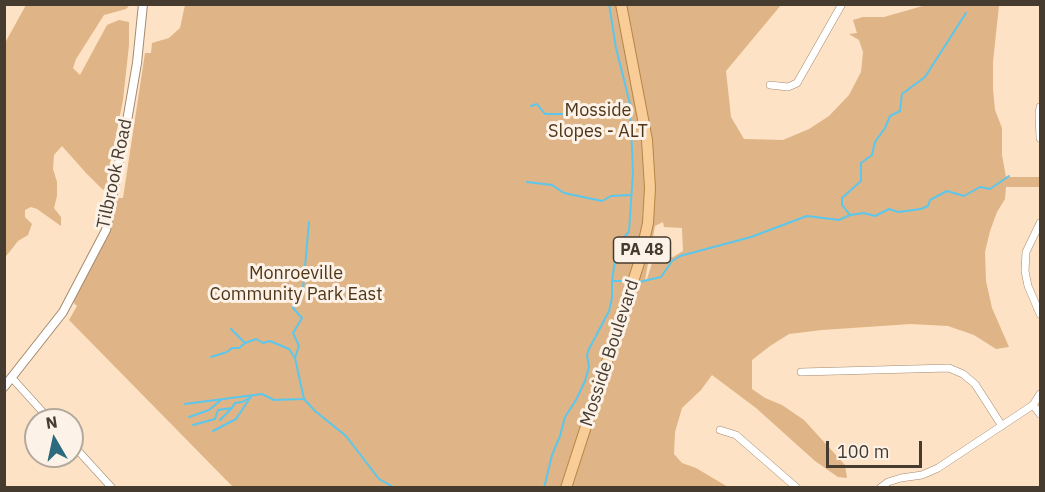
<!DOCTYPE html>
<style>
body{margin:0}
#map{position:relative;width:1045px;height:492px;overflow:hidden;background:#fde2c5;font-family:"IBM Plex Sans",sans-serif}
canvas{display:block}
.frame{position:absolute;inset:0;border:6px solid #463b2f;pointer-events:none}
.north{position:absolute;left:24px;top:408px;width:60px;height:60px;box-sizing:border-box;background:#fdf2e7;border:2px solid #b4a99d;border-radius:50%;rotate:351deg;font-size:16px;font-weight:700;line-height:24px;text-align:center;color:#463b2f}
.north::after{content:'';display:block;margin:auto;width:21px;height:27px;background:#2b6a7f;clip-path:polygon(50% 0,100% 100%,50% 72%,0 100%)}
.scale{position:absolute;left:826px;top:441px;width:96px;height:27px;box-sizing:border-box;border:3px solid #463b2f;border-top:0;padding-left:8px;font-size:18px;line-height:21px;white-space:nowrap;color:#463b2f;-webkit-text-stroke:4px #fdf2e7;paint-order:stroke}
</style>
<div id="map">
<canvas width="1045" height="492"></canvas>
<div class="frame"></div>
<div class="north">N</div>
<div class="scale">100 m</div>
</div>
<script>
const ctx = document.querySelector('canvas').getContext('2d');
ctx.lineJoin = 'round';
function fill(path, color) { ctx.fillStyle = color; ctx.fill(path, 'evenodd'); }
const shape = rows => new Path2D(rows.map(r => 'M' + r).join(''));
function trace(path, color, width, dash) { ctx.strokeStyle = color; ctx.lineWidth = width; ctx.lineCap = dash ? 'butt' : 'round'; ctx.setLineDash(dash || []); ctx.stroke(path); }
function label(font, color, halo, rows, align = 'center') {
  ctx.font = font + ' "IBM Plex Sans",sans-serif'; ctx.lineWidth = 6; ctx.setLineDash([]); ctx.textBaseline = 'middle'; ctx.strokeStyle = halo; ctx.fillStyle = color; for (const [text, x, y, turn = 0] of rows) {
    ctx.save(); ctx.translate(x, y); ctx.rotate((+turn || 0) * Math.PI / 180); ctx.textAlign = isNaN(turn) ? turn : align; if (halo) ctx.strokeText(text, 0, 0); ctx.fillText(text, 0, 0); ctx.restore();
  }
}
fill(shape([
 [26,5,130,5,126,9,104,15,76,59,73,68,80,75,107,25,119,20,129,22,129,45,123,100,110,165,109,184,103,190,86,173,62,146,54,155,53,169,57,182,57,196,54,208,61,217,61,226,37,209,31,207,25,210,25,217,32,224,28,235,18,241,7,255,5,257,5,43],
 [185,5,781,5,726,71,731,117,744,139,783,140,809,129,829,116,849,95,861,72,863,52,859,40,849,34,857,33,853,20,863,17,884,17,926,5,999,5,993,62,993,89,995,110,1002,128,1002,155,1006,177,1040,177,1040,187,1006,187,1005,199,997,212,990,231,985,252,986,281,992,308,1009,347,996,349,974,335,948,326,911,324,822,330,789,334,770,346,752,360,752,389,765,398,782,405,804,420,845,465,847,478,838,477,815,461,756,408,712,375,701,390,682,408,675,432,674,454,682,463,696,468,728,487,233,487,69,320,77,306,70,299,106,230,112,198,123,198,145,53,151,53,152,43,169,38,180,28],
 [663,222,664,227,682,228,683,251,673,257,652,263,647,279,645,280,655,226]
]), '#dfb486');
trace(shape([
 [531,106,537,104,545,114,567,114,576,108,629,104],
 [527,182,552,185,564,193,602,201,611,196,630,195],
 [850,215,842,205,842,198,861,181,861,163,872,155,875,142,885,128,890,116,900,111,902,94,925,77,966,13],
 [309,222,303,289,293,308,302,318,293,333,299,346,295,358,304,399,315,411,346,436,379,479,395,488],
 [612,281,627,281],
 [639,282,661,277,672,261,680,256,751,237,807,216,839,220,850,215,864,213,875,216,889,209,898,212,921,209,928,206,930,200,947,191,964,196,980,187,990,189,1009,176],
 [231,329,245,343,256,339,263,343,270,341,289,349,295,358],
 [211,357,227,352,232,348,239,348,245,343],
 [185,404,262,394,274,400,303,399],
 [189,417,209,410,221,400],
 [220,420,231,409],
 [193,425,215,419,218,410,232,408,235,403,242,402,251,397],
 [213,431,236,419,250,398],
 [544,488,552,455,560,436,565,417,576,400,585,381,589,367,587,355,589,349,609,311,612,298,612,281,615,260,623,238,629,232,633,172,630,104,616,48,609,4]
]), '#5bc7ed', 2);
const minor = shape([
 [770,85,788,87,797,83,842,4],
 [1040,107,1039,114,1040,138],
 [1040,223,1026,252,1025,271,1028,286,1040,314],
 [801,372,949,368,963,374,975,384,1002,426],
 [12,378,50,420],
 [1033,405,1040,414],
 [720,430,736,435,797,488],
 [72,444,112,488],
 [880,488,888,482,901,478,922,475,938,468,1033,405,1040,394]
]);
const tertiary = shape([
 [4,387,63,312,106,230,127,121,137,63,143,4]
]);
const primary = shape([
 [566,488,639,263,648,223,650,188,647,140,621,4]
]);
trace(minor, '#a38a6f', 8);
trace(tertiary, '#a38a6f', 10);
trace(primary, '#b88446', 12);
trace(minor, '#fff', 7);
trace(tertiary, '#fff', 8);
trace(primary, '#f9cd97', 10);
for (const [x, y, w] of [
 [642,250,57]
]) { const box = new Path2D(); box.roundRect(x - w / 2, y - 13, w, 26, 4.5); ctx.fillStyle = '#fdf2e7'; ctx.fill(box); trace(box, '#463b2f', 1.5); }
label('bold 16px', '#463b2f', null, [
 ["PA 48",642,250]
]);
label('18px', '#503619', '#fdf2e7', [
 ["Mosside",598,111],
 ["Slopes - ALT",598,132],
 ["Monroeville",296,274],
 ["Community Park East",296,295]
]);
label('18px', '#463b2f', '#fdf2e7', [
 ["Tilbrook Road",115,174,-78],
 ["Mosside Boulevard",610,353,-72]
]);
</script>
